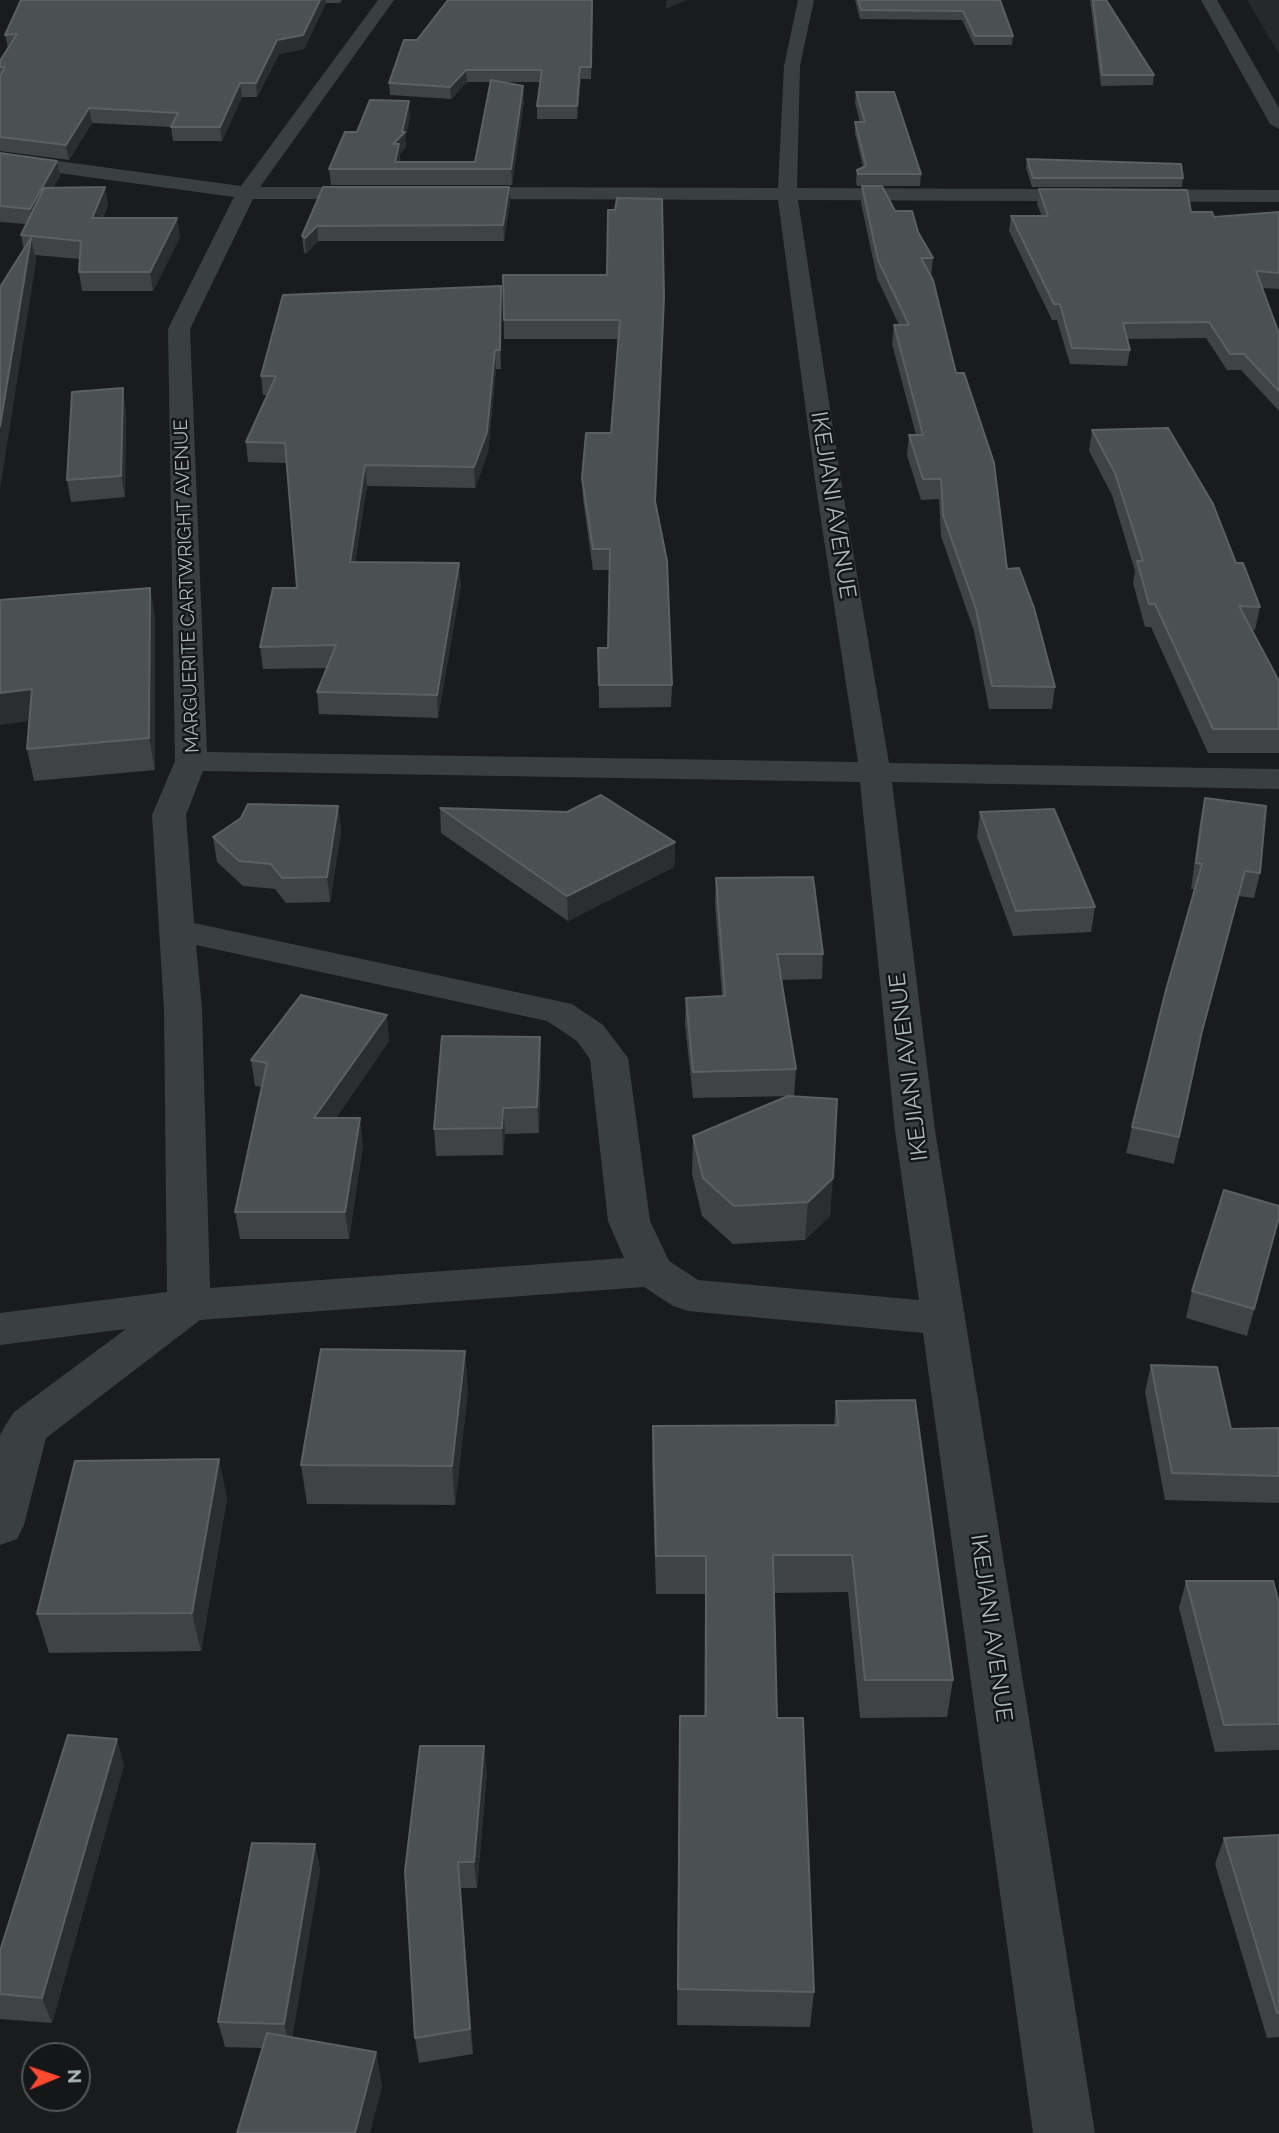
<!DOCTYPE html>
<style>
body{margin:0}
#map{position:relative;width:1279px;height:2133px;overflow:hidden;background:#1a1b1d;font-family:Raleway,sans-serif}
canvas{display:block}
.north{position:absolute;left:21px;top:2042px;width:70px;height:70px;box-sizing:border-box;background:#151618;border:2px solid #51585a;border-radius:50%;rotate:88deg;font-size:19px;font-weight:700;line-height:28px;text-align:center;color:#abbabd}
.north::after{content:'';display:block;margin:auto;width:24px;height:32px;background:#ff4a30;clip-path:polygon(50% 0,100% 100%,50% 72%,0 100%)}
</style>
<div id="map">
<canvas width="1279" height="2133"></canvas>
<div class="north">N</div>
</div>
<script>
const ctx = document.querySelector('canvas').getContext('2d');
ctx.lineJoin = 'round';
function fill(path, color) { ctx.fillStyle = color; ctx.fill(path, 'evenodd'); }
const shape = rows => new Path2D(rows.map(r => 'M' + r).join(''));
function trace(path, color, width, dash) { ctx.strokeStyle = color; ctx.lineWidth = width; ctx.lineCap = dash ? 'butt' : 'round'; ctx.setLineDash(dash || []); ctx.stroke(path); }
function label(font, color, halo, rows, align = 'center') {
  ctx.font = font + ' Raleway,sans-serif'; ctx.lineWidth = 5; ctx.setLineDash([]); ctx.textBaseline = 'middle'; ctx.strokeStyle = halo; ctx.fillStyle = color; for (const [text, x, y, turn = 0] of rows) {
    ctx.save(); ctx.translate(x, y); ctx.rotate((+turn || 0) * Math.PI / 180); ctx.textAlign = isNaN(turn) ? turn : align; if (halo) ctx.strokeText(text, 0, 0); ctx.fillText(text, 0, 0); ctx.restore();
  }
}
fill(shape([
 [1247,0,1279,0,1279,54]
]), '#26282a');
fill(shape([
 [378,0,394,0,260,187,374,187,384,193,374,199,253,199,190,329,207,752,858,762,816,487,778,200,459,199,449,193,459,187,778,188,784,66,798,0,814,0,800,66,797,188,1279,190,1279,202,798,200,842,487,889,763,1279,769,1279,789,892,782,935,1130,1095,2133,1033,2133,923,1333,688,1311,673,1306,644,1287,200,1320,46,1438,24,1525,17,1539,0,1545,0,1435,5,1426,14,1412,126,1329,0,1345,0,1313,167,1292,164,1009,152,815,175,761,168,329,234,197,0,165,0,153,241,186,378,0],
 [203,771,860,782,895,1130,919,1300,698,1280,669,1261,650,1221,628,1058,603,1025,572,1004,194,923,186,815,203,771],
 [196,945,547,1021,577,1041,590,1059,608,1221,624,1258,210,1288,202,1009,196,945],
 [1201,0,1217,0,1279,108,1279,129,1270,124,1201,0]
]), '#3a4042');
fill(shape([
 [21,0,342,0,340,3,326,3,304,49,279,54,257,97,242,97,222,141,173,141,171,127,92,123,69,160,0,151,0,61,8,48,5,35],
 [593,0,591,79,581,79,577,119,537,119,537,106,540,82,500,82,524,101,512,185,331,185,329,169,357,132,410,116,405,139,406,147,400,154,400,162,475,162,490,82,467,82,451,99,390,95,389,83,417,40],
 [855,0,1000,0,1013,36,1012,45,974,45,962,20,860,19],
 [1090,0,1106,0,1154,75,1153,85,1101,86],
 [856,92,921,174,920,186,882,186,895,211,918,232,933,258,931,276,930,276,1007,569,1055,687,1052,709,989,709,974,631,941,536,939,499,921,500,907,455,909,435,916,435,892,344,894,325,899,325,877,278,861,203,862,186,857,186,856,182,857,170,863,167,855,133,855,122,860,122,855,103],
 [0,153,57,161,60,176,53,188,105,187,108,205,103,218,180,237,153,291,82,291,79,272,80,259,35,255,36,262,24,250,21,235,26,224,0,222],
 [1027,159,1183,178,1182,187,1032,187,1026,168],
 [323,187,510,202,504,241,318,241,306,254,304,252,302,236],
 [1039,189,1214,217,1279,212,1279,289,1262,288,1279,334,1279,411,1241,370,1227,370,1206,338,1127,339,1130,350,1127,366,1070,364,1057,320,1052,320,1009,231,1011,216,1042,216,1037,204],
 [503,275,664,297,655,504,672,685,671,707,599,708,598,648,608,648,610,570,593,570,583,499,582,478,611,433,619,339,504,339],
 [501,286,501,369,496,369,488,452,475,488,367,486,355,562,461,584,438,718,319,714,317,692,327,668,263,669,260,647,297,588,287,463,248,462,246,442,267,395,263,395,261,376],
 [126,409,125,497,71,502,67,480],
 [1092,430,1236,563,1260,607,1255,630,1251,630,1279,681,1279,753,1208,753,1151,627,1145,627,1133,583,1135,571,1112,495,1089,451],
 [150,588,155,618,155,770,34,781,27,749,29,721],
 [1205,798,1260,873,1254,898,1239,896,1197,1052,1174,1164,1126,1153,1132,1127,1195,889,1191,889,1200,822],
 [338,806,341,831,330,902,286,903,275,889,243,886,217,862,213,837],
 [440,808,675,842,674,867,568,921,441,833],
 [980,812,1095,907,1091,932,1013,936,977,837],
 [716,878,823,954,822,979,781,980,796,1069,794,1096,693,1098,685,1024,686,998,722,996,715,903],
 [540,1037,541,1063,539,1133,505,1134,503,1155,436,1156,434,1129],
 [389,1041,336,1118,363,1145,349,1239,240,1239,235,1212,262,1087,255,1086,251,1060],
 [837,1099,830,1216,805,1240,733,1244,702,1216,692,1174,693,1136],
 [1279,1217,1247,1336,1186,1318,1192,1291],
 [1151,1365,1231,1429,1279,1428,1279,1503,1165,1500,1145,1392],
 [468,1390,455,1505,307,1504,301,1465],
 [836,1401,953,1680,947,1717,860,1718,848,1592,774,1593,777,1718,814,1992,810,2027,677,2025,679,1753,704,1716,705,1594,656,1594,652,1464,653,1426,834,1425],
 [227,1498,201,1651,49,1653,37,1614],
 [1186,1581,1279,1603,1279,1750,1215,1752,1179,1608],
 [124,1765,52,2023,0,2019,0,1951],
 [487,1772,477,1888,461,1888,473,2054,419,2063,415,2038,405,1871],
 [1279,1835,1279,2037,1267,2038,1215,1864,1224,1838],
 [315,1844,320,1870,292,2038,376,2052,382,2087,262,2048,225,2047,218,2022]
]), '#3f4345');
fill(shape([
 [320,0,325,0,326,3,304,49,279,54,257,97,256,83,277,40],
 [669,0,686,0,666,9,666,1],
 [580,67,581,79,577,119,577,106],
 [466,70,467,82,451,99,450,87],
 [240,83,242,97,222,141,220,127],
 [523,86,524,101,512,185,511,169],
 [409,101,410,116,405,139,406,147,400,154,400,160,398,169,395,169,393,144,402,132],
 [89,108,92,123,69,160,66,145],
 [57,161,60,176,33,224,30,209],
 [105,187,108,205,95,236,92,218],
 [509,187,510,202,504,241,503,225],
 [177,218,180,237,153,291,150,272],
 [317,226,318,241,306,254,305,238],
 [31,238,36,262,0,489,0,426],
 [501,286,501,369,500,350],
 [664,297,664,315,655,522,655,501],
 [495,350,496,369,488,452,475,488,474,467],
 [123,388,126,409,125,497,121,476],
 [365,465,367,486,352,583,350,562],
 [459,563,461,584,438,718,437,695],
 [150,588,155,618,155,770,149,738],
 [32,689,39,720,0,725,0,693],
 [338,806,341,831,330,902,327,877],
 [675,842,674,867,568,921,567,896],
 [1245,871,1239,896,1196,1057,1202,1031],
 [387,1015,389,1041,317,1145,314,1118],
 [540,1037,541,1063,539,1133,537,1107],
 [503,1108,505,1134,503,1155,502,1128],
 [360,1118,363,1145,349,1239,345,1212],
 [833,1178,830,1216,805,1240,808,1202],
 [465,1351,468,1390,455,1505,452,1466],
 [219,1459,227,1498,201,1651,192,1613],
 [117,1739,124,1765,52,2023,42,1998],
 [484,1746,487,1772,477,1888,474,1862],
 [315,1844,320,1870,290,2049,284,2024],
 [458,1862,461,1888,473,2054,470,2029],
 [376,2052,382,2087,370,2133,355,2133]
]), '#2b2e30');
const building = shape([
 [21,0,320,0,303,35,277,40,256,83,240,83,220,127,171,127,178,113,89,108,66,145,0,137,0,76,5,67,0,67,0,61,17,34,5,35,21,0],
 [448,0,592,0,591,67,580,67,577,106,537,106,542,70,466,70,450,87,389,83,404,40,417,40,448,0],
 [858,0,1000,0,1013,36,975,36,963,11,861,10,858,0],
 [1093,0,1106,0,1154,75,1102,75,1093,0],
 [491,80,523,86,511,169,329,169,345,132,357,132,370,100,409,101,402,132,405,132,393,144,399,144,395,162,475,162,491,80],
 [856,92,894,92,921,174,858,174,857,170,866,166,855,122,865,122,856,92],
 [0,153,57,161,30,209,0,206,0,153],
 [1027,159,1181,164,1183,178,1033,178,1027,159],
 [862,186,882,186,895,211,912,211,918,232,933,258,921,258,933,280,956,373,964,373,994,463,1007,569,1019,568,1034,608,1055,687,992,686,976,609,943,515,941,479,923,479,909,435,923,435,894,325,909,325,878,260,862,186],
 [105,187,92,218,177,218,150,272,79,272,81,241,21,235,44,188,105,187],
 [323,187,509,187,503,225,317,226,305,238,302,236,323,187],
 [1039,189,1187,190,1191,212,1212,212,1214,217,1279,212,1279,273,1256,271,1279,334,1279,391,1244,354,1230,354,1209,322,1123,323,1130,350,1072,348,1060,304,1054,304,1011,216,1048,216,1039,189],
 [617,198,662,199,664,297,655,501,667,561,672,685,599,685,598,648,608,648,610,549,593,549,582,478,586,433,611,433,620,320,504,320,503,275,607,275,608,210,615,210,617,198],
 [31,238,0,426,0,287,31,238],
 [501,286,500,350,495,350,487,432,474,467,365,465,350,562,459,563,437,695,317,692,336,645,260,647,273,588,297,588,285,443,246,442,276,376,261,376,283,295,501,286],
 [123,388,121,476,67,480,72,392,123,388],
 [1168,428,1213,504,1236,563,1243,563,1260,607,1239,606,1279,681,1279,729,1213,729,1155,604,1149,604,1137,561,1143,561,1115,473,1092,430,1168,428],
 [150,588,149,738,27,749,32,689,0,693,0,600,150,588],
 [601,795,675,842,567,896,440,808,567,812,601,795],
 [1205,798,1266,806,1260,873,1245,871,1202,1031,1179,1137,1132,1127,1166,990,1202,864,1196,863,1205,798],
 [248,804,338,806,327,877,282,878,271,864,239,861,213,837,241,818,248,804],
 [1054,809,1095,907,1016,911,980,812,1054,809],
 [813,877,823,954,777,954,796,1069,693,1072,686,998,725,996,716,878,813,877],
 [301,995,387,1015,314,1118,360,1118,345,1212,235,1212,267,1063,251,1060,301,995],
 [442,1036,540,1037,537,1107,503,1108,502,1128,434,1129,442,1036],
 [788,1096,837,1099,833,1178,808,1202,734,1206,703,1178,693,1136,788,1096],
 [1224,1190,1279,1206,1279,1217,1254,1309,1192,1291,1224,1190],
 [321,1349,465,1351,452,1466,301,1465,321,1349],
 [1151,1365,1217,1367,1231,1429,1279,1428,1279,1476,1172,1473,1151,1365],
 [915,1400,953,1680,865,1680,852,1555,773,1555,777,1718,803,1718,814,1992,678,1989,680,1716,706,1716,706,1556,656,1556,653,1426,838,1425,836,1401,915,1400],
 [219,1459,192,1613,37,1614,75,1461,219,1459],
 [1186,1581,1273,1581,1279,1603,1279,1724,1224,1725,1186,1581],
 [68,1735,117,1739,42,1998,0,1994,0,1951,68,1735],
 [420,1746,484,1746,474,1862,458,1862,470,2029,415,2038,405,1871,420,1746],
 [1279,1835,1279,2013,1277,2013,1224,1838,1279,1835],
 [252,1843,315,1844,284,2024,218,2022,252,1843],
 [267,2033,376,2052,355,2133,237,2133,267,2033]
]);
fill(building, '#4b5052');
trace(building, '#5a6063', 2);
label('19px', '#abbabd', '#151618', [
 ["MARGUERITE CARTWRIGHT AVENUE",187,586,-92]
]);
label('23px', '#abbabd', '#151618', [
 ["IKEJIANI AVENUE",833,505,81],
 ["IKEJIANI AVENUE",909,1067,-97],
 ["IKEJIANI AVENUE",991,1628,82]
]);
</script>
